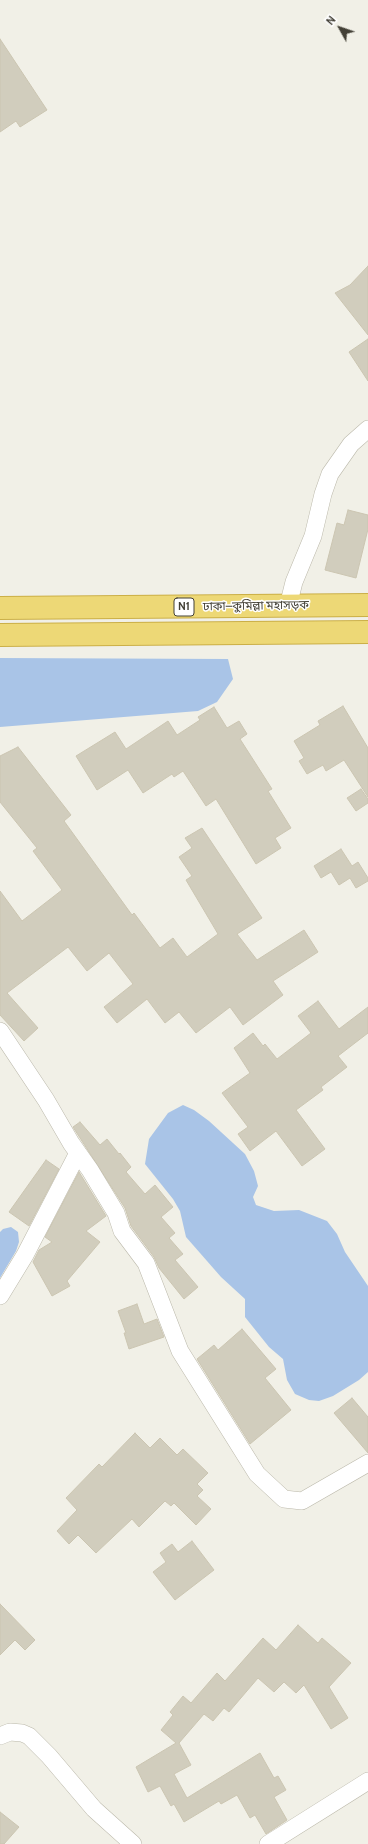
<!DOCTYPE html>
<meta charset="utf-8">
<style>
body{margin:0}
#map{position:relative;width:368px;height:1844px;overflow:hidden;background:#f1f0e7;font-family:Cabin,sans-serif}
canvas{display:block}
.north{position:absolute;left:320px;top:8px;width:40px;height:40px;-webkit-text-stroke:3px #fff;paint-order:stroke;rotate:310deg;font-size:11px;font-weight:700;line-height:16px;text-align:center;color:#434036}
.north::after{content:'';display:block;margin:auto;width:14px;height:18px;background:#434036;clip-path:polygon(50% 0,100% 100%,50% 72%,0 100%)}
</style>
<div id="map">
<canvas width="368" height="1844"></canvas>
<div class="north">N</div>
</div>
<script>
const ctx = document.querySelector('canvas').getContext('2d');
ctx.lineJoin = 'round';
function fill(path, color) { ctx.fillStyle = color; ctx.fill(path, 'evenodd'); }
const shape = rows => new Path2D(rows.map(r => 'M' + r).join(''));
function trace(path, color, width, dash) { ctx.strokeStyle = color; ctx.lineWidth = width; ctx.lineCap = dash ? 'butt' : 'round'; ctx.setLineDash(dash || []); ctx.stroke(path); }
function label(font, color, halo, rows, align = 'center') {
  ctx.font = font + ' Cabin,"Noto Sans Bengali",sans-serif'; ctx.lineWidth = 3; ctx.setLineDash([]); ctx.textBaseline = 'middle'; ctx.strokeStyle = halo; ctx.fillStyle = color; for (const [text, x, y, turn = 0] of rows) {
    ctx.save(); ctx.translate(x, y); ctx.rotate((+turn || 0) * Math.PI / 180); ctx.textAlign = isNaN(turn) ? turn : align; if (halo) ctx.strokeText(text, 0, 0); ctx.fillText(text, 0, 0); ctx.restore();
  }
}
fill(shape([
 [0,658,228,659,233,679,217,702,198,711,0,727],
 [183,1105,194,1110,209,1121,245,1154,254,1171,258,1186,253,1197,256,1205,274,1211,299,1210,327,1221,337,1234,345,1252,368,1286,368,1372,359,1380,333,1396,319,1401,309,1400,295,1394,287,1380,283,1359,269,1347,245,1317,245,1299,221,1277,186,1237,180,1211,173,1199,145,1164,149,1139,168,1113],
 [11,1227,18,1232,19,1242,16,1251,0,1278,0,1232,3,1229]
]), '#a9c4e7');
const building = shape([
 [0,39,47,110,20,127,16,121,0,132,0,39],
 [368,266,368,335,335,293,350,285,368,266],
 [368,339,368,381,349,352,368,339],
 [348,510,368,515,368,529,356,578,325,570,337,523,344,525,348,510],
 [343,706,368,748,368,797,344,760,326,771,323,765,307,774,299,761,304,758,294,741,320,725,318,721,343,706],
 [214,707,227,728,239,721,247,734,240,739,272,789,268,791,291,828,275,838,281,848,256,864,216,799,206,806,183,771,174,777,172,774,143,793,128,770,97,790,76,756,115,732,126,749,168,721,177,735,200,720,198,717,214,707],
 [18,747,71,815,64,821,132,915,134,913,160,948,173,938,187,957,218,934,186,880,192,876,179,857,192,848,185,838,202,828,262,918,237,934,257,960,304,930,318,952,273,981,283,995,243,1025,230,1007,196,1033,179,1012,165,1023,147,999,117,1023,104,1007,133,984,109,953,87,971,68,947,7,993,38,1028,24,1041,0,1015,0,891,22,921,62,890,33,851,37,848,0,802,0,756,18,747],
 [361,789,368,799,368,803,356,811,347,798,361,789],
 [341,849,352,866,358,862,368,878,368,881,356,888,350,878,339,885,331,872,321,878,314,866,341,849],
 [318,1001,339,1029,368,1007,368,1033,338,1056,347,1067,321,1087,323,1090,296,1110,325,1149,302,1166,276,1131,250,1151,238,1134,248,1127,222,1093,250,1073,234,1048,253,1033,263,1046,265,1044,277,1059,311,1033,298,1016,318,1001],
 [80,1122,100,1145,107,1139,119,1154,120,1153,131,1167,126,1172,145,1194,155,1185,173,1207,161,1217,175,1233,169,1238,183,1254,175,1260,198,1287,184,1299,159,1268,154,1257,131,1226,125,1208,73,1127,80,1122],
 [46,1160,59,1169,29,1226,9,1212,46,1160],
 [79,1172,106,1216,86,1231,100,1242,67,1281,70,1286,52,1296,33,1262,39,1250,52,1242,45,1237,79,1172],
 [137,1304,144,1324,157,1319,164,1337,129,1349,124,1333,126,1333,118,1311,137,1304],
 [242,1329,276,1369,265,1378,291,1410,250,1444,197,1359,214,1345,218,1350,242,1329],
 [352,1398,368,1417,368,1453,334,1413,352,1398],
 [135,1433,150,1448,160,1438,177,1455,183,1449,208,1473,197,1484,203,1490,197,1496,211,1509,196,1525,174,1503,171,1506,165,1501,139,1527,132,1519,96,1553,78,1535,69,1544,57,1531,77,1510,66,1498,99,1464,102,1467,135,1433],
 [192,1541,214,1570,175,1600,153,1572,166,1562,160,1553,172,1544,178,1552,192,1541],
 [0,1604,35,1640,25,1650,15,1640,0,1655,0,1604],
 [298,1625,318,1643,322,1638,351,1663,329,1687,348,1718,331,1729,304,1685,296,1693,284,1682,274,1692,258,1678,229,1712,224,1708,213,1721,204,1714,179,1743,191,1765,174,1774,187,1798,260,1753,274,1778,278,1776,286,1790,274,1797,287,1820,266,1834,255,1815,250,1818,237,1795,221,1804,219,1801,184,1822,174,1804,171,1806,160,1786,148,1792,136,1767,176,1743,161,1730,173,1715,170,1712,183,1696,191,1703,217,1673,225,1681,263,1638,276,1650,298,1625],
 [0,1812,19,1827,4,1844,0,1844,0,1812]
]);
fill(building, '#d1cdbd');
trace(building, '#cbc5b1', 1);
const street = shape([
 [288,606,294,582,313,536,323,494,330,474,351,444,368,429],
 [0,1031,46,1100,71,1143,90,1170,116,1213,122,1231,146,1263,180,1351,257,1474,284,1499,302,1501,368,1463],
 [0,1296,25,1255,78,1153],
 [0,1736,10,1732,22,1733,29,1736,49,1756,94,1809,133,1844],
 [268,1844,368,1781]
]);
const highway = shape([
 [0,608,368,605],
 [0,635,368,632]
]);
trace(street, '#bbb8aa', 18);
trace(highway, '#cbaf47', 24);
trace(street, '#fff', 17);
trace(highway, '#edd876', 22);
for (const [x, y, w] of [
 [184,607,20]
]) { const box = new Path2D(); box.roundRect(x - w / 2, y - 9, w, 18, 3); ctx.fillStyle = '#fff'; ctx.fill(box); trace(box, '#434036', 1); }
label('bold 11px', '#434036', null, [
 ["N1",184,607]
]);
label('12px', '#434036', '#fff', [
 ["ঢাকা–কুমিল্লা মহাসড়ক",256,606,-1]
]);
</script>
